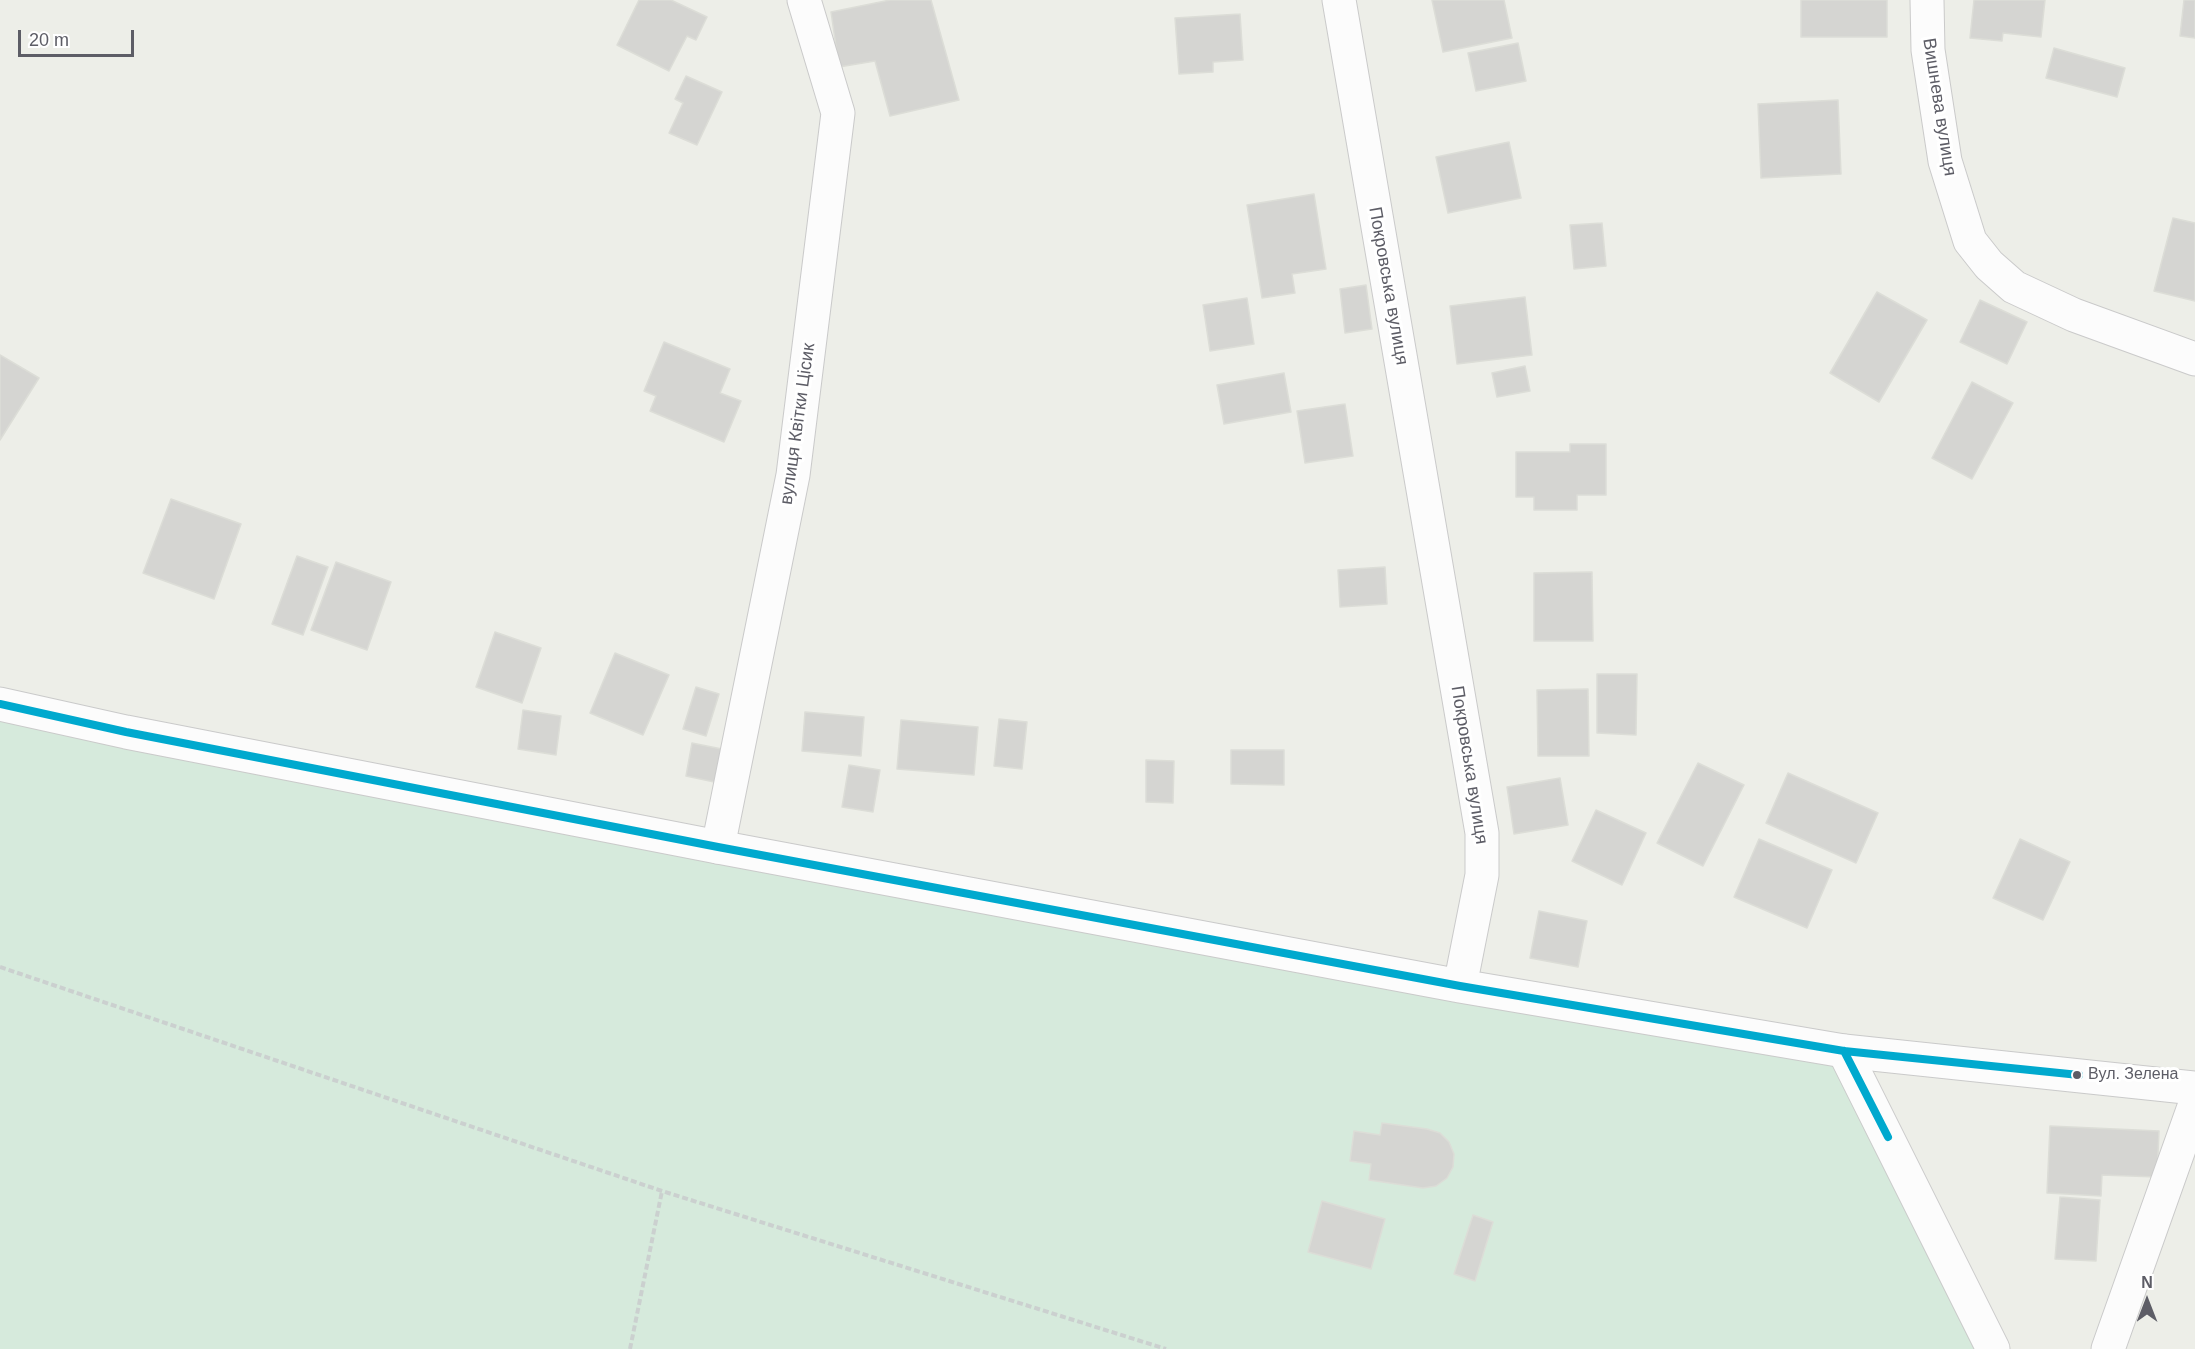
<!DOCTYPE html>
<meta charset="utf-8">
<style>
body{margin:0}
#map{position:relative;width:2195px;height:1349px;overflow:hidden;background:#edeee8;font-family:Helvetica,sans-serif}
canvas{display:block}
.north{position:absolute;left:2117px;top:1271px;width:60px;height:60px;-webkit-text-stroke:4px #fff;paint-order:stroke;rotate:0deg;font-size:16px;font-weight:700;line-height:24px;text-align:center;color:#5d5d66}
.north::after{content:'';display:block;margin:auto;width:21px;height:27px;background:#5d5d66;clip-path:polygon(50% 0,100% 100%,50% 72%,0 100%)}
.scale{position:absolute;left:18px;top:30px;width:116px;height:27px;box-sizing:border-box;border:3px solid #5d5d66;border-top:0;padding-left:8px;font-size:18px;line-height:21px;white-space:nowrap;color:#5d5d66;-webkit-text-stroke:4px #fff;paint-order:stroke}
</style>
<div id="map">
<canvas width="2195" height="1349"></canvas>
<div class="north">N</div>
<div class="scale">20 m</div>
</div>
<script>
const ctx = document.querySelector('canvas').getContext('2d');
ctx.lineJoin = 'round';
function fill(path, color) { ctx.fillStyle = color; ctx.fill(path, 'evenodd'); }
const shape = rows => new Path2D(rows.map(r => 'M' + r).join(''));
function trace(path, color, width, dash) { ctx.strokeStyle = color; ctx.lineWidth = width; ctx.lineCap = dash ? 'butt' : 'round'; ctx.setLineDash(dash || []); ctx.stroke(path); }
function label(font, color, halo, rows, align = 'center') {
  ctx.font = font + ' Helvetica,sans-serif'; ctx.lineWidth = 6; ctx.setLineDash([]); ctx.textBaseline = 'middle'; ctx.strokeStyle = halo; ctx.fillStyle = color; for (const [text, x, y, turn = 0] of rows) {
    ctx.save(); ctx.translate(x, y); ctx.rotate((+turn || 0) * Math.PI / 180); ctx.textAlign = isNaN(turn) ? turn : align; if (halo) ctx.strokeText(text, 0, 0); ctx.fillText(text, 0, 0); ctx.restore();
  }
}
fill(shape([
 [0,704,1844,1051,1993,1349,0,1349]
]), '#d6eadc');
const building = shape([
 [639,0,671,0,707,17,696,40,687,36,669,71,617,45,639,0],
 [890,0,931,0,959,100,890,116,875,61,839,67,831,12,890,0],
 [1432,0,1504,0,1512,38,1443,52,1432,0],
 [1801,0,1887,0,1887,37,1801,37,1801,0],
 [1974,0,2045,0,2041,37,2003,33,2002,41,1970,38,1974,0],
 [2184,0,2195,0,2195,38,2180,36,2184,0],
 [1240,14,1243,60,1213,62,1213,72,1179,74,1175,18,1240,14],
 [1518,43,1526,81,1476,91,1468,53,1518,43],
 [2054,48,2125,68,2117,97,2046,78,2054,48],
 [686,76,722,92,697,145,669,133,683,103,675,99,686,76],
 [1838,100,1841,174,1761,178,1758,104,1838,100],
 [1509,142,1521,198,1448,213,1436,157,1509,142],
 [1314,194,1326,269,1292,274,1295,293,1262,298,1247,205,1314,194],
 [2173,218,2195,223,2195,301,2154,291,2173,218],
 [1602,223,1606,266,1574,269,1570,225,1602,223],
 [1366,285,1372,329,1345,333,1340,289,1366,285],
 [1877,292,1927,320,1879,402,1830,373,1877,292],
 [1525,297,1532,355,1457,364,1450,306,1525,297],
 [1247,298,1254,344,1210,351,1203,305,1247,298],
 [1980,300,2027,322,2007,364,1960,342,1980,300],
 [664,342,730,369,720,393,741,401,724,442,650,411,656,396,644,391,664,342],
 [0,355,39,378,0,440,0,355],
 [1525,366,1530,391,1497,397,1492,373,1525,366],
 [1284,373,1291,412,1224,424,1217,385,1284,373],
 [1972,382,2013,403,1972,479,1932,458,1972,382],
 [1345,404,1353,456,1305,463,1297,411,1345,404],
 [1570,444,1606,444,1606,495,1577,495,1577,510,1534,510,1534,497,1516,497,1516,452,1570,452,1570,444],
 [171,499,241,524,214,599,143,573,171,499],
 [297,556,328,567,303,635,272,624,297,556],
 [336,562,391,582,367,650,311,630,336,562],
 [1385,567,1387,604,1340,607,1338,570,1385,567],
 [1592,572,1593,641,1534,641,1534,573,1592,572],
 [495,632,541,648,522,703,476,687,495,632],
 [615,653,669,675,643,735,590,713,615,653],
 [1597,674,1637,674,1636,735,1597,733,1597,674],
 [696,687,719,694,706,736,683,729,696,687],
 [1588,689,1589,756,1538,756,1537,690,1588,689],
 [523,710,561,716,556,755,518,749,523,710],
 [805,712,864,717,861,756,802,751,805,712],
 [999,719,1027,722,1022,769,994,766,999,719],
 [901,720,978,727,974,775,897,769,901,720],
 [692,743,727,750,719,783,686,776,692,743],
 [1231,750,1284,750,1284,785,1231,784,1231,750],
 [1146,760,1174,761,1173,803,1146,802,1146,760],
 [1698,763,1744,785,1703,866,1657,843,1698,763],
 [849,765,880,770,873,812,842,807,849,765],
 [1788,773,1878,813,1856,863,1766,823,1788,773],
 [1560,778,1568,825,1514,834,1507,787,1560,778],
 [1596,810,1646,833,1622,885,1572,861,1596,810],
 [1759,839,1832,870,1807,928,1734,897,1759,839],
 [2020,839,2070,862,2043,920,1993,898,2020,839],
 [1539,911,1587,921,1578,967,1530,958,1539,911],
 [1382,1123,1427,1129,1440,1133,1449,1142,1454,1154,1453,1167,1447,1178,1436,1186,1423,1188,1369,1180,1371,1164,1350,1161,1354,1131,1380,1135,1382,1123],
 [2050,1126,2159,1131,2157,1177,2102,1175,2101,1196,2047,1193,2050,1126],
 [2060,1197,2100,1200,2096,1261,2055,1259,2060,1197],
 [1322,1201,1385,1219,1371,1269,1308,1252,1322,1201],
 [1473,1215,1493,1222,1475,1281,1454,1274,1473,1215]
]);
fill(building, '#d5d5d2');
trace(building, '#dcddd7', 1.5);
const minor = shape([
 [1927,0,1928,50,1945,161,1970,241,1989,265,2014,287,2074,315,2195,359],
 [718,847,793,475,838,113,804,0],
 [1844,1051,1993,1349],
 [2108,1349,2195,1104]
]);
const tertiary = shape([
 [1339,0,1482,833,1482,875,1460,986],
 [0,704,126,732,718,847,1460,986,1844,1051,2195,1088]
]);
trace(minor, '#cacaca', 35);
trace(tertiary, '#cacaca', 35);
trace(shape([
 [0,967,662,1191,1166,1349],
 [630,1349,662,1191]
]), '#cbd0cf', 4, [6, 3]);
trace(minor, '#fcfcfc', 33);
trace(tertiary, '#fcfcfc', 33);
trace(shape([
 [0,704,126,732,718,847,1460,986,1844,1051,2079,1075],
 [1844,1051,1888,1137]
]), '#00a9ce', 8);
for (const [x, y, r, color] of [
 [2077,1075,5,"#5d5d66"]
]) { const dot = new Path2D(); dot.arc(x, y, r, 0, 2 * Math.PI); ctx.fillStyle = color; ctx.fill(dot); trace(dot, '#fff', 2); }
label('16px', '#5d5d66', '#fff', [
 ["Вул. Зелена",2088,1075]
], 'left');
label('18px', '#5d5d66', '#fff', [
 ["Вишнева вулиця",1939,107,81],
 ["Покровська вулиця",1388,286,80],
 ["вулиця Квітки Цісик",798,424,-82],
 ["Покровська вулиця",1469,765,81]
]);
</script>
